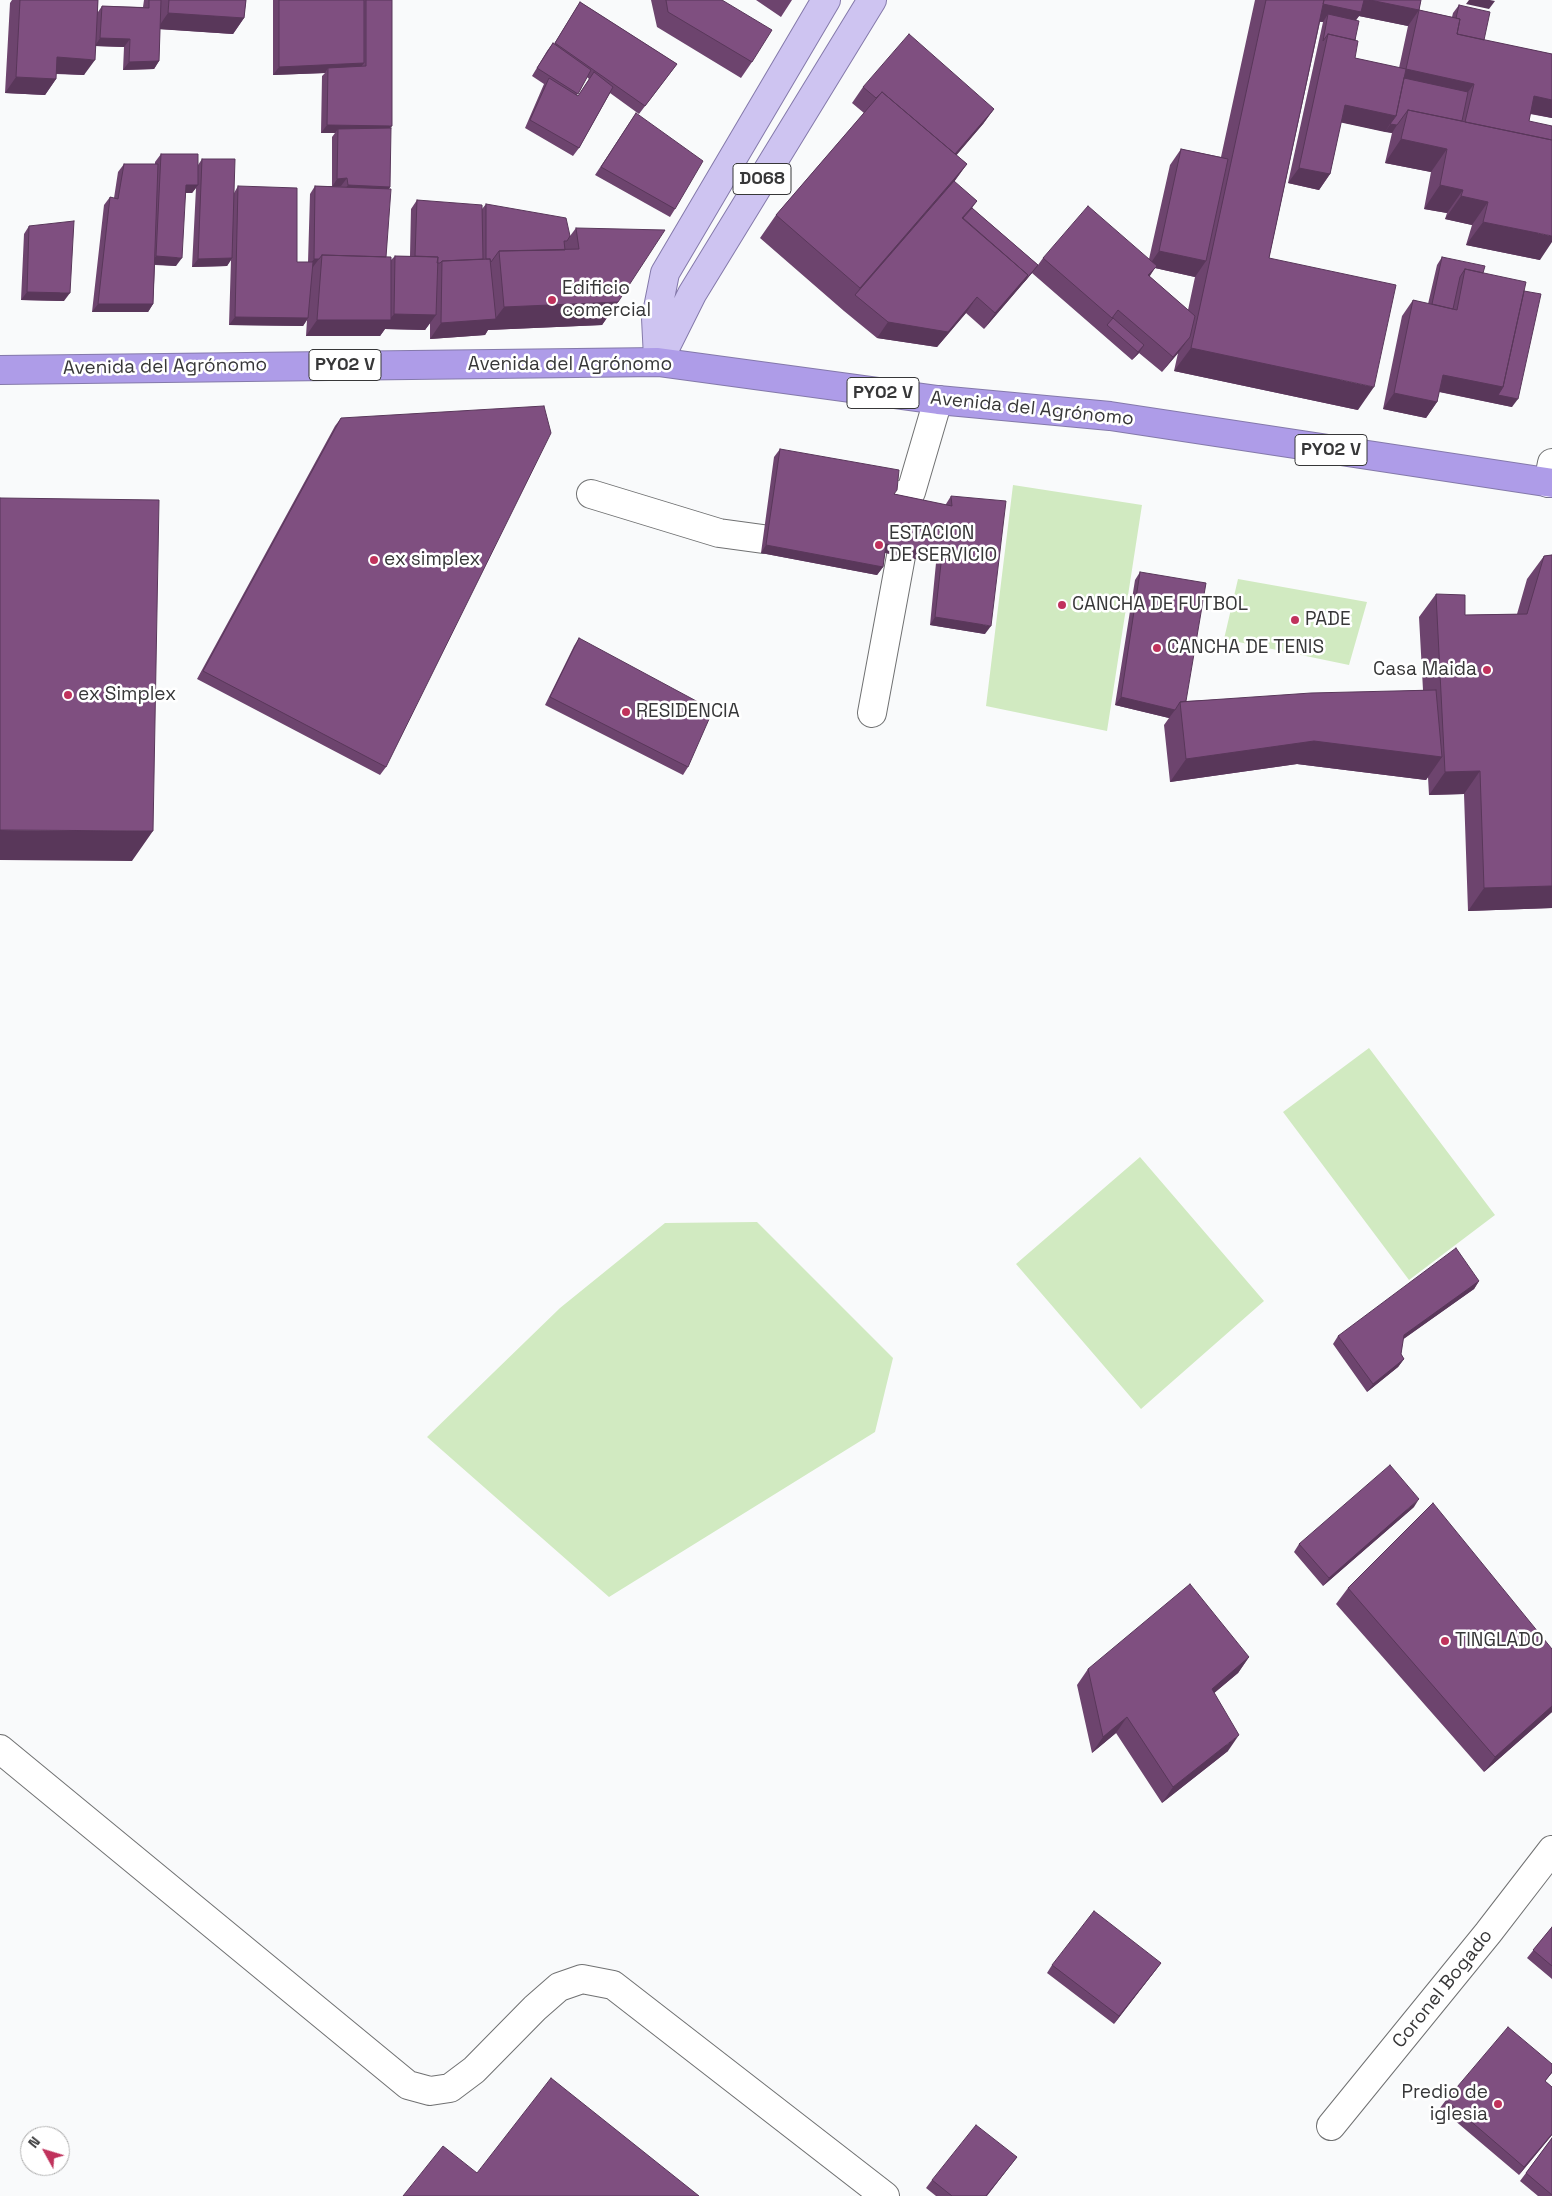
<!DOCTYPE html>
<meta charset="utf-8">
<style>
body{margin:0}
#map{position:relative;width:1552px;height:2196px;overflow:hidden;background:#f9fafb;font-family:"Space Grotesk",sans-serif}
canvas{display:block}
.north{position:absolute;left:20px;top:2126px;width:50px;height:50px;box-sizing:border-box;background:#fff;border:1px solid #afafaf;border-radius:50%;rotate:309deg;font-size:14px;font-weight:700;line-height:20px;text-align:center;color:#373738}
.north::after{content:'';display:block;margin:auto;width:18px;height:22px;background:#c0325c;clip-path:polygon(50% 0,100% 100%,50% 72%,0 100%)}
</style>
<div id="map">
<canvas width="1552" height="2196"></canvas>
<div class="north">N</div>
</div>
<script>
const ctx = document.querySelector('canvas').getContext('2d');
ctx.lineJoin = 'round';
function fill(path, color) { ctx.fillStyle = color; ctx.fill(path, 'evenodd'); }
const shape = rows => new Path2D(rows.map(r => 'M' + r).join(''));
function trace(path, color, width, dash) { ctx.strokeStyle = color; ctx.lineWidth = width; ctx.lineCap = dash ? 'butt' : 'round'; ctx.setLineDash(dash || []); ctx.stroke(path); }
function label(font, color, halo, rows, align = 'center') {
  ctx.font = font + ' "Space Grotesk",sans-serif'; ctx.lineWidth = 5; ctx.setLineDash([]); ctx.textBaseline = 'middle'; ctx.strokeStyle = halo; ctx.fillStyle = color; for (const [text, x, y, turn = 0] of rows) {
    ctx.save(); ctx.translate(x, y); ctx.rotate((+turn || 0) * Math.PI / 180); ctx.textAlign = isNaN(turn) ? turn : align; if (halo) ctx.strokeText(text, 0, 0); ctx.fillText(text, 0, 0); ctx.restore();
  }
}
fill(shape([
 [1013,485,1142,505,1107,731,986,706],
 [1238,579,1367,602,1349,665,1224,639],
 [1369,1048,1495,1215,1409,1280,1283,1112],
 [1140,1157,1264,1301,1141,1409,1016,1264],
 [757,1222,893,1358,875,1432,609,1597,427,1437,560,1308,665,1223]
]), '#d1eac1');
const minor = shape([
 [1548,483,1552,463],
 [591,494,719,533,763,539],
 [891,498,911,492,938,400],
 [872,713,901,556],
 [0,1749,408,2085,430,2091,450,2088,474,2070,535,2008,559,1987,582,1979,613,1985,885,2196],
 [1331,2126,1488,1933,1552,1850]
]);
const major = shape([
 [658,358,656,318,665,273,826,0],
 [658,362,692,294,872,0]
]);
const highway = shape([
 [0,370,658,362,938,400,1110,416,1552,483]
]);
trace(minor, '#707172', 30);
trace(major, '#8479aa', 30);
trace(highway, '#8479aa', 30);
trace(minor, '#fff', 28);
trace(major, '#cec4f1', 28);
trace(highway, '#ae9ce8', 28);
fill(shape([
 [12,0,98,0,98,12,102,6,143,7,144,0,246,0,244,18,233,34,160,29,159,61,154,69,123,70,124,47,96,46,84,75,56,74,56,79,45,95,5,93,10,3],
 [273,0,392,0,389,128,390,187,389,189,386,257,391,260,395,256,410,256,411,209,417,200,482,209,486,204,570,236,576,228,618,302,602,325,488,330,485,335,430,339,430,323,425,330,385,329,380,336,306,336,307,320,303,326,229,325,231,260,227,266,192,267,196,188,192,193,186,193,176,266,155,265,153,304,148,312,92,312,104,205,110,197,114,198,118,172,124,164,155,164,155,162,161,154,198,165,202,159,234,193,238,186,297,262,308,262,310,194,315,186,332,186,332,137,335,133,321,133,322,76,325,73,273,75],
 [651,0,722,0,752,62,741,78,657,27],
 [756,0,792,0,781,17],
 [1255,0,1421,0,1419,10,1452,17,1453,13,1459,5,1484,40,1552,54,1552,118,1530,114,1529,121,1540,260,1466,245,1472,225,1445,219,1447,213,1424,209,1431,172,1385,163,1392,133,1341,122,1330,174,1319,190,1288,183,1323,22,1320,22,1269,258,1358,410,1174,371,1178,353,1162,372,1139,353,1132,360,1032,273,984,329,966,313,937,347,877,338,844,311,760,238,776,215,864,113,852,103,863,87,994,109,983,124,956,155,967,164,954,182,977,201,972,208,1038,265,1043,258,1149,259,1170,165,1181,149,1221,157],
 [1359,16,1408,26,1399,68,1355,58,1356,20],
 [1155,268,1195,277,1188,310,1149,276],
 [580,2,677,64,639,114,610,93,579,148,573,156,525,128,544,84,532,76,547,51,553,43,554,44],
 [587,77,589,79,578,96,577,95],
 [636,113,675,209,670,217,595,175],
 [29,226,64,301,21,300,24,234],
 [1442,257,1483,273,1524,291,1512,407,1439,392,1437,402,1426,418,1383,409,1402,316,1413,300,1428,304,1437,265],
 [341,418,386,767,380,775,197,679,335,426],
 [780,449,894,494,946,505,946,504,951,496,985,634,930,625,936,563,885,553,883,567,877,575,761,553,774,457],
 [1552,555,1552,908,1468,911,1464,794,1429,795,1428,777,1426,780,1297,764,1170,782,1164,725,1169,718,1115,705,1135,580,1140,572,1186,701,1423,690,1419,617,1436,594,1465,615,1517,614,1527,579,1544,556],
 [579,638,688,767,683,775,545,705,574,646],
 [1479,1281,1474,1289,1403,1339,1401,1354,1404,1359,1398,1367,1367,1392,1333,1344,1338,1336],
 [1414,1507,1323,1586,1294,1552,1299,1544],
 [1348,1588,1552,1649,1552,1712,1484,1772,1336,1604],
 [1249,1657,1238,1673,1214,1693,1228,1751,1162,1803,1116,1733,1092,1753,1077,1685,1088,1669],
 [1552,1927,1552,1979,1527,1958],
 [1161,1963,1114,2024,1047,1973,1052,1965],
 [1552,2064,1552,2073,1545,2081,1552,2087,1552,2135,1519,2175,1440,2108,1446,2100],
 [1552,2138,1552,2196,1538,2196,1520,2181],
 [1017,2157,987,2196,936,2196,926,2188,932,2180]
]), '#6d446e');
fill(shape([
 [1363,0,1370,0,1419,10,1408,26,1359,16,1350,28,1328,14,1323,22,1309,19,1320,4],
 [1469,0,1490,0,1495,1,1489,9,1466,4],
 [168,13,244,18,233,34,157,29],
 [100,38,130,39,124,47,95,46],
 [57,57,95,60,84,75,46,73],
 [159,61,154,69,123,70,129,62],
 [364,63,358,71,328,68,325,73,273,75,279,67],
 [1406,69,1474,84,1462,100,1401,77],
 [16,77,56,79,45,95,5,93],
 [1534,96,1552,100,1552,118,1523,112],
 [1345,105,1396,116,1385,132,1334,121],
 [994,109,983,124,938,177,949,161],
 [1390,124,1397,125,1392,133,1385,132],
 [327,125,392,126,386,134,338,129,335,133,321,133],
 [1401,139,1447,149,1431,172,1385,163],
 [967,164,950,187,855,295,860,288],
 [1299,168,1330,174,1319,190,1288,183],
 [347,178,341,186,332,187,337,179],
 [186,185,198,185,192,193,180,193],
 [348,185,390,187,385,195,342,193],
 [1440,185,1463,190,1447,213,1424,209],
 [1461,196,1488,202,1472,225,1445,219],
 [1483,222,1552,236,1552,242,1540,260,1466,245],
 [1159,251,1206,261,1195,277,1155,268,1146,282,1148,267],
 [156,256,182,258,176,266,150,264],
 [232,258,227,266,192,267,198,259],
 [314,259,319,259,313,267,308,267],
 [1038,265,1032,273,984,329,995,313,1028,275],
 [27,292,70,293,64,301,21,300],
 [977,297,966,313,937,347,877,338,888,322],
 [618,302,602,325,488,330,485,335,430,339,441,323,495,319,504,307],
 [98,304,153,304,148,312,92,312],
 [394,314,436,315,425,330,385,329,380,336,306,336,317,320,389,320],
 [235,317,308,318,303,326,229,325],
 [1190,337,1179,352,1162,372,1173,357],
 [1144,345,1139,353,1132,360,1138,352],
 [1191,348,1374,387,1358,410,1174,371],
 [1443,375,1503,387,1518,399,1512,407,1431,390],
 [1394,393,1437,402,1426,418,1383,409],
 [886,544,942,555,936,563,881,552],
 [766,545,883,567,877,575,761,553],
 [935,617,991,626,985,634,930,625],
 [1121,697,1175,710,1169,718,1115,705],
 [1314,741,1442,757,1426,780,1297,764,1170,782,1186,759],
 [1480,771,1464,794,1429,795,1445,772],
 [0,830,153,831,132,861,0,860],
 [1552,886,1552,908,1468,911,1484,888],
 [1479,1281,1474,1289,1398,1343,1404,1335],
 [1404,1359,1398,1367,1367,1392,1373,1384],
 [1419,1499,1414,1507,1323,1586,1329,1578],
 [1249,1657,1238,1673,1200,1705,1212,1689],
 [1552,1706,1552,1712,1484,1772,1495,1757],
 [1127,1717,1116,1733,1092,1753,1103,1737],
 [1239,1735,1228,1751,1162,1803,1173,1787],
 [1161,1963,1155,1971,1114,2024,1119,2016],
 [1552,2134,1552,2135,1519,2175,1524,2167]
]), '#59375a');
const building = shape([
 [20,0,98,0,95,60,57,57,56,79,16,77,20,0],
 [149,0,161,0,159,61,129,62,130,39,100,38,102,6,149,8,149,0],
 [169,0,246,0,244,18,168,13,169,0],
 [279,0,364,0,364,63,279,67,279,0],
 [366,0,392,0,392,126,327,125,328,68,366,66,366,0],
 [666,0,722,0,772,30,752,62,668,12,666,0],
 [1266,0,1324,0,1269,258,1396,285,1374,387,1191,348,1266,0],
 [1324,0,1364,0,1361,12,1323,4,1324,0],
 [1370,0,1421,0,1419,10,1370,0],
 [580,2,677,64,645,106,555,43,580,2],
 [1459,5,1490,12,1484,40,1457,34,1460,19,1456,18,1459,5],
 [1419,10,1460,19,1457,34,1552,54,1552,100,1534,96,1529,121,1552,126,1552,140,1465,122,1474,84,1406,69,1419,10],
 [1328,14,1359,21,1355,40,1328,34,1323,41,1328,14],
 [909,34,994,109,955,154,882,92,876,98,863,87,909,34],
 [1328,34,1358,41,1355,58,1406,69,1396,116,1345,105,1330,174,1299,168,1328,34],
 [553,43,591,70,578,94,537,68,553,43],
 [594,72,613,87,579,148,530,120,549,78,578,96,594,72],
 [1404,78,1468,92,1462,121,1408,110,1397,125,1390,124,1396,116,1404,78],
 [882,92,967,164,860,288,776,215,882,92],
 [1408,110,1552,140,1552,236,1483,222,1488,202,1461,196,1463,190,1440,185,1447,149,1401,139,1408,110],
 [636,113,703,161,675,209,601,167,636,113],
 [391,128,390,187,348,185,347,178,337,179,338,129,391,128],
 [1181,149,1228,159,1206,261,1159,251,1181,149],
 [161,154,198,154,198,185,186,185,182,258,156,256,161,154],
 [202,159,235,159,232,258,198,259,202,159],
 [124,164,158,164,153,304,98,304,110,197,118,199,124,164],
 [954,181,977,201,962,218,1028,275,995,313,977,297,948,332,888,322,855,295,954,181],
 [238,186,297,188,297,262,313,262,308,318,235,317,238,186],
 [315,186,391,189,386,257,322,255,319,259,314,259,315,186],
 [417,200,482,205,483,259,442,261,440,263,437,263,438,257,415,256,417,200],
 [486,204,566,218,570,236,567,241,564,241,565,250,499,251,491,262,490,259,486,259,486,204],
 [1088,206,1157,266,1148,275,1195,316,1190,337,1173,357,1118,310,1112,318,1043,258,1088,206],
 [972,208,1038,265,1023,283,1028,275,963,218,972,208],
 [74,221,70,293,27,292,29,226,74,221],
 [576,228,665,230,618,302,504,307,499,251,579,249,576,228],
 [322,255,391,257,391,320,317,320,322,255],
 [395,256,438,257,436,315,394,314,395,256],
 [1442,257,1485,266,1483,273,1465,269,1460,277,1453,309,1432,304,1442,257],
 [490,259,496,319,441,323,442,261,490,259],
 [1465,269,1526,282,1503,387,1443,375,1437,402,1394,393,1413,300,1457,310,1465,269],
 [1524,291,1541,294,1518,399,1498,395,1503,387,1524,291],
 [1113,318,1144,345,1138,352,1107,325,1113,318],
 [544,406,551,433,386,767,203,671,341,418,544,406],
 [780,449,899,470,897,490,894,494,952,506,951,496,1006,501,991,626,935,617,942,555,886,544,883,567,766,545,780,449],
 [0,498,159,500,153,831,0,830,0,498],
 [1552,555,1552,886,1484,888,1480,771,1445,772,1436,594,1465,595,1465,615,1527,614,1544,556,1552,555],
 [1140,572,1206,583,1186,701,1180,702,1175,710,1121,697,1140,572],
 [579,638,713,710,688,767,550,697,579,638],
 [1436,690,1442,757,1314,741,1186,759,1180,702,1311,693,1436,690],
 [1456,1248,1479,1281,1404,1335,1401,1354,1404,1359,1373,1384,1338,1336,1456,1248],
 [1390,1465,1419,1499,1329,1578,1299,1544,1390,1465],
 [1433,1503,1552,1649,1552,1706,1495,1757,1348,1588,1433,1503],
 [1190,1584,1249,1657,1212,1689,1239,1735,1173,1787,1127,1717,1103,1737,1088,1669,1190,1584],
 [1094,1911,1161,1963,1119,2016,1052,1965,1094,1911],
 [1552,1927,1552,1966,1533,1950,1552,1927],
 [1508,2027,1552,2064,1552,2072,1545,2081,1552,2087,1552,2134,1524,2167,1446,2100,1508,2027],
 [551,2078,699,2196,403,2196,443,2146,477,2173,551,2078],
 [976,2125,1017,2157,986,2196,952,2196,932,2180,976,2125],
 [1552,2138,1552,2195,1526,2173,1552,2138]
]);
fill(building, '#7f4f80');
trace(building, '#59375a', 1);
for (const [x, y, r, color] of [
 [552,300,5,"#c0325c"],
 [879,545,5,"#c0325c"],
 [374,560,5,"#c0325c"],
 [1062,605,5,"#c0325c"],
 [1295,620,5,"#c0325c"],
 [1157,648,5,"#c0325c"],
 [1487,670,5,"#c0325c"],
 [68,695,5,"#c0325c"],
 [626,712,5,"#c0325c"],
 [1445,1641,5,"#c0325c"],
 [1498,2104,5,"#c0325c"]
]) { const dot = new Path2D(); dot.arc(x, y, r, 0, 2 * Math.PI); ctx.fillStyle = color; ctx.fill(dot); trace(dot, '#fff', 2); }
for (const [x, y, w] of [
 [762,179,58],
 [345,365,72],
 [883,393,72],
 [1331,450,72]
]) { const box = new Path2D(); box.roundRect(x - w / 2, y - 15.5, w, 31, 4); ctx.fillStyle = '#fff'; ctx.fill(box); trace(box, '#373738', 1); }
label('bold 18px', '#373738', null, [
 ["D068",762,179],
 ["PY02 V",345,365],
 ["PY02 V",883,393],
 ["PY02 V",1331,450]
]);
label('19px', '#373738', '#fff', [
 ["Edificio",562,289],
 ["comercial",562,311],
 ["ESTACION",889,534],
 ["DE SERVICIO",889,556],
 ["ex simplex",384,560],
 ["CANCHA DE FUTBOL",1072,605],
 ["PADE",1305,620],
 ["CANCHA DE TENIS",1167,648],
 ["Casa Maida",1477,670,"right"],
 ["ex Simplex",78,695],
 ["RESIDENCIA",636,712],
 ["TINGLADO",1455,1641],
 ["Predio de",1488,2093,"right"],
 ["iglesia",1488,2115,"right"]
], 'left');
label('19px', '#373738', '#fff', [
 ["Avenida del Agrónomo",570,365],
 ["Avenida del Agrónomo",165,367,-1],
 ["Avenida del Agrónomo",1032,409,6],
 ["Coronel Bogado",1443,1989,-51]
]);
</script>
